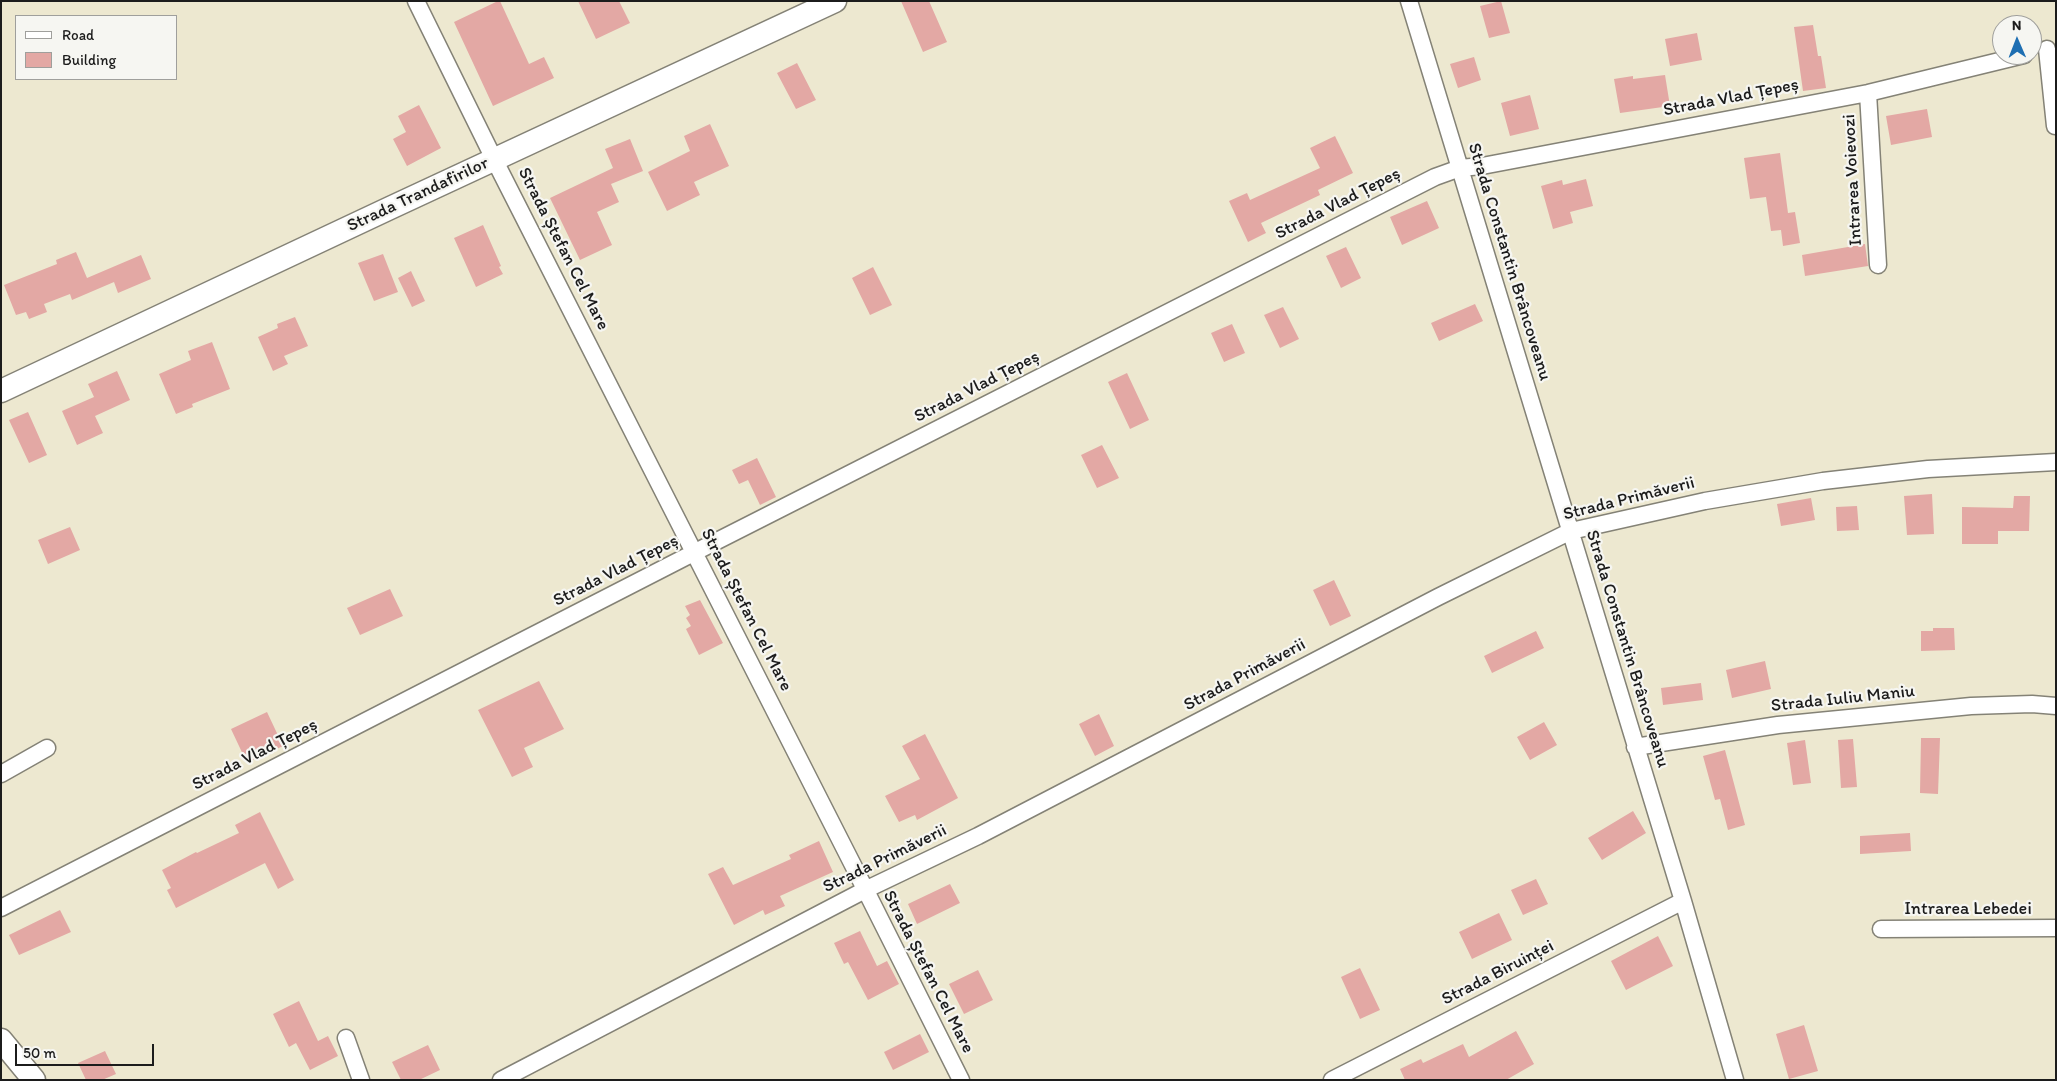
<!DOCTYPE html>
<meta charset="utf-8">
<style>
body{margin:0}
#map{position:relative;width:2057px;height:1081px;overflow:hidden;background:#ede8d0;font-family:Itim,sans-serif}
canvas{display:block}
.frame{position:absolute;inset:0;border:2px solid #1c1c1c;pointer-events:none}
.legend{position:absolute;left:15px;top:15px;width:162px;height:65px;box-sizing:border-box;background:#f6f6f2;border:1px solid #9f9f9c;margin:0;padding:6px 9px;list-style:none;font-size:15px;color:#1c1c1c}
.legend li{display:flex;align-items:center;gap:10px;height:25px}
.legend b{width:25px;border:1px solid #9f9f9c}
.north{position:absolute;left:1992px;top:15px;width:50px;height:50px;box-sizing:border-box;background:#f6f6f2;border:1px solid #9f9f9c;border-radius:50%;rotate:359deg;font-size:14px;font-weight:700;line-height:20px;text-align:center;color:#1c1c1c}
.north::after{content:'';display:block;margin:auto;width:18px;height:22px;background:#1f6fb2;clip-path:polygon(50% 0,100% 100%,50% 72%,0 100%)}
.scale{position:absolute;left:15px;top:1044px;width:139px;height:22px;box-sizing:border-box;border:2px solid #1c1c1c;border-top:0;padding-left:6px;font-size:15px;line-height:18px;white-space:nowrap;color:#1c1c1c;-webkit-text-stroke:4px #f6f6f2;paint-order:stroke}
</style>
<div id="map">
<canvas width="2057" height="1081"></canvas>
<div class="frame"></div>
<ul class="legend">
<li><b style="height:6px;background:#fff"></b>Road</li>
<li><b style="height:14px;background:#e3a8a4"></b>Building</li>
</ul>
<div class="north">N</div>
<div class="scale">50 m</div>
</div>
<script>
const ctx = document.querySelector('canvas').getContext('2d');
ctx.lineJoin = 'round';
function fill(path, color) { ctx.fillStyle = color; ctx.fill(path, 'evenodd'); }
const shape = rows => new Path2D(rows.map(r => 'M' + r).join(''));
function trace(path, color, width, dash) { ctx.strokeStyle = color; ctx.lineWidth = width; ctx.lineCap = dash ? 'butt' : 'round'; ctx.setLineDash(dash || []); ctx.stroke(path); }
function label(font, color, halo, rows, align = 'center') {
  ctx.font = font + ' Itim,sans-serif'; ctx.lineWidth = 4.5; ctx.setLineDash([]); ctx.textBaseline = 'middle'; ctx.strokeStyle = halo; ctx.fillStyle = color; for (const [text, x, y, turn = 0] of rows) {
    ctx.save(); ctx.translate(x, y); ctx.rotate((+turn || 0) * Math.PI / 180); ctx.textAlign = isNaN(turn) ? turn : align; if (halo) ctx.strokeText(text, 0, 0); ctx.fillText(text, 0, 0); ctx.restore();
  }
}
fill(shape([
 [498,1,500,1,529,64,544,57,554,78,493,106,454,22],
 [578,1,619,1,630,23,596,39],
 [901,1,929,1,947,42,923,52],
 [1501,1,1510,33,1489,38,1480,6],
 [1813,25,1818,56,1821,56,1826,88,1803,91,1794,27],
 [1697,33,1702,60,1670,66,1665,39],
 [1474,57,1481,80,1458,88,1450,64],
 [797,63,816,100,796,109,777,73],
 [1665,75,1670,106,1620,113,1614,79,1633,76,1633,79],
 [1530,95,1539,129,1510,136,1501,103],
 [419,105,441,148,407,166,393,139,406,132,398,116],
 [1927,109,1932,137,1891,145,1886,116],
 [710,124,729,166,694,182,700,195,667,211,648,172,690,151,684,136],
 [1335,136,1353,173,1318,190,1320,195,1261,223,1266,233,1248,242,1229,201,1247,193,1250,200,1320,168,1310,148],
 [630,139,643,171,611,184,619,202,597,212,612,245,580,260,550,198,613,168,605,149],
 [1780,153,1788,213,1795,212,1800,243,1783,246,1781,230,1771,231,1766,197,1750,199,1744,158],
 [1586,179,1593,206,1570,212,1573,223,1553,229,1541,186,1562,180,1563,185],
 [1427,201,1439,228,1402,245,1390,217],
 [483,225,501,266,499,267,503,274,476,287,454,238],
 [1865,244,1868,266,1805,276,1802,255],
 [1346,247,1361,278,1341,288,1326,256],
 [76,252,87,278,141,255,151,279,118,293,114,282,72,300,70,294,44,304,47,312,29,319,26,312,16,315,4,285,57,264,56,260],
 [383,254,398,292,374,301,358,263],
 [873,267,892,305,870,315,852,278],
 [411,271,425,301,412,307,398,278],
 [1475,304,1483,321,1439,341,1431,323],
 [1283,307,1299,339,1280,348,1264,315],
 [295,317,308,346,284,356,288,364,273,371,258,337,278,328,277,324],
 [1232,324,1245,353,1224,362,1211,333],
 [212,342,230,389,192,404,193,407,176,414,159,374,191,360,188,351],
 [117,371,130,400,95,416,103,433,77,445,62,411,94,397,88,384],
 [1127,373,1149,420,1130,429,1108,382],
 [28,412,47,455,29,463,9,420],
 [1102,445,1119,478,1097,488,1081,455],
 [757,458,776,497,760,505,748,480,739,484,732,470],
 [1932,494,1934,534,1907,535,1904,496],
 [2014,496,2030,496,2029,531,1998,531,1998,544,1962,544,1962,507,2013,508],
 [1811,498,1815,520,1781,526,1777,504],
 [1857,506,1859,530,1837,531,1836,507],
 [70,527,80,550,48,564,38,540],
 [1334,580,1351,616,1330,626,1313,590],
 [390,589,403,616,360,635,347,608],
 [700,600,723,643,699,655,686,629,691,626,686,618,690,615,685,606],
 [1933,628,1954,628,1955,650,1921,651,1921,631,1933,631],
 [1536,631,1544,648,1492,673,1484,656],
 [1765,661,1771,689,1732,698,1726,670],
 [539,681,564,729,524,748,533,767,512,777,478,710],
 [1701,683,1703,700,1663,705,1661,688],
 [267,712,283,746,247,763,231,729],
 [1099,714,1114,746,1095,756,1079,724],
 [1544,722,1557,745,1530,760,1517,737],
 [925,734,958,798,917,820,915,815,899,822,885,796,920,779,902,746],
 [1921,738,1940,738,1938,794,1920,793],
 [1853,739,1857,787,1841,788,1838,740],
 [1805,740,1811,783,1793,785,1787,743],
 [1725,750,1745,825,1728,830,1720,799,1715,800,1703,756],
 [1633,811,1646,833,1602,860,1588,838],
 [260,812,294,880,278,889,265,863,176,908,167,890,171,888,162,870,196,852,197,853,239,833,235,825],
 [1910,833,1911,851,1860,854,1860,836],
 [819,841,833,872,780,896,785,906,765,915,763,910,734,925,708,874,723,867,733,885,791,859,789,855],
 [1536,879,1548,904,1523,915,1511,890],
 [950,884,960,903,917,924,908,904],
 [60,910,71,932,19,955,9,935],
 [1499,913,1512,940,1472,959,1459,932],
 [860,931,877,966,887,961,899,984,868,1000,848,962,844,964,834,943],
 [1658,936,1673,966,1626,990,1611,961],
 [1360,968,1380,1010,1360,1019,1341,977],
 [978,970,993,1000,964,1014,949,984],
 [299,1001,318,1041,328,1036,338,1056,310,1070,296,1043,289,1047,273,1014],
 [1804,1025,1818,1071,1789,1079,1776,1034],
 [1516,1031,1534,1064,1506,1080,1405,1080,1400,1069,1421,1059,1423,1063,1463,1044,1469,1057],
 [920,1034,929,1052,893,1070,884,1052],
 [428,1045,440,1070,419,1080,401,1080,392,1062],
 [105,1051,116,1074,102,1080,86,1080,78,1063]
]), '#e3a8a4');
const street = shape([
 [416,1,494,159,856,871,961,1080],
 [1409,1,1683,901,1735,1080],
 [2047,49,2055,126],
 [1868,93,1878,265],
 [1635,747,1778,725,1971,706,2032,704,2056,706],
 [1,774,47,748],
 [1,908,711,544,1435,177,1460,168,1482,166,1868,93,2024,55],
 [1881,929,2056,928],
 [346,1038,361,1080],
 [501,1080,865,890,978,836,1438,597,1571,531,1705,501,1823,481,1928,469,2056,462],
 [1332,1080,1683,901]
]);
const secondary = shape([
 [1,391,390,208,835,1],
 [1,1040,34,1080]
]);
trace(street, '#848276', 19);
trace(secondary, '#848276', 25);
trace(street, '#fff', 16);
trace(secondary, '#fff', 22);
label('18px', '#1c1c1c', '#f6f6f2', [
 ["Strada Vlad Țepeș",1731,98,-11],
 ["Intrarea Voievozi",1853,180,-93],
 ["Strada Trandafirilor",418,195,-25],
 ["Strada Vlad Țepeș",1338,204,-27],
 ["Strada Ștefan Cel Mare",563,249,63],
 ["Strada Constantin Brâncoveanu",1509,262,73],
 ["Strada Vlad Țepeș",977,387,-27],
 ["Strada Primăverii",1629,499,-14],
 ["Strada Vlad Țepeș",616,571,-27],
 ["Strada Ștefan Cel Mare",746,610,63],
 ["Strada Constantin Brâncoveanu",1627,649,73],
 ["Strada Primăverii",1245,675,-28],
 ["Strada Iuliu Maniu",1843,699,-6],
 ["Strada Vlad Țepeș",255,755,-27],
 ["Strada Primăverii",885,859,-26],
 ["Intrarea Lebedei",1968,909],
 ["Strada Ștefan Cel Mare",928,972,63],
 ["Strada Biruinței",1498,973,-27]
]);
</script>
